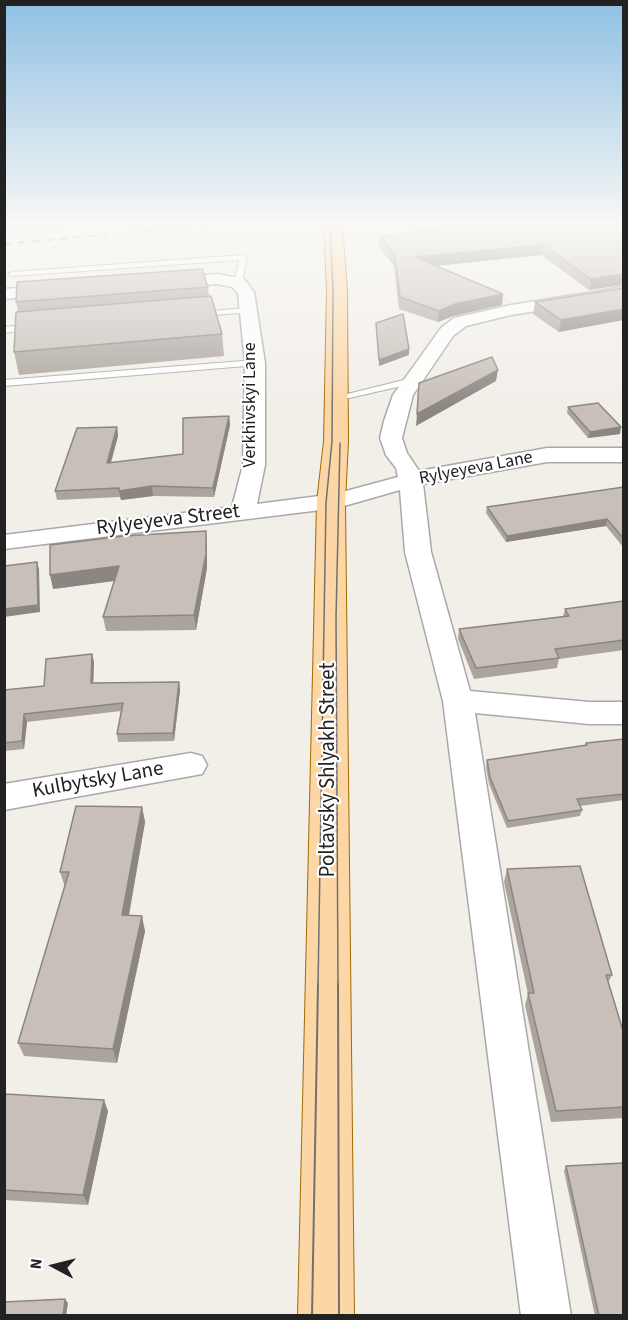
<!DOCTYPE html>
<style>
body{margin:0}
#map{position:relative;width:628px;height:1320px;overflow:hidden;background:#f2efe9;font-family:"Source Sans 3",sans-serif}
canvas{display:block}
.frame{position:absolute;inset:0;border:6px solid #222;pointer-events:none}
.north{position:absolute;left:24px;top:1236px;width:60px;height:60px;-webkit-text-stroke:4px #fff;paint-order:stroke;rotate:277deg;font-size:16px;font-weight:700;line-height:24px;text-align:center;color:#222}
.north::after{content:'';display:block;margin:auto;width:21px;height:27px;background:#222;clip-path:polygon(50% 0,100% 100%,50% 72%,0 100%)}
</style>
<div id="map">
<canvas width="628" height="1320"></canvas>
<div class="frame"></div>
<div class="north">N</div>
</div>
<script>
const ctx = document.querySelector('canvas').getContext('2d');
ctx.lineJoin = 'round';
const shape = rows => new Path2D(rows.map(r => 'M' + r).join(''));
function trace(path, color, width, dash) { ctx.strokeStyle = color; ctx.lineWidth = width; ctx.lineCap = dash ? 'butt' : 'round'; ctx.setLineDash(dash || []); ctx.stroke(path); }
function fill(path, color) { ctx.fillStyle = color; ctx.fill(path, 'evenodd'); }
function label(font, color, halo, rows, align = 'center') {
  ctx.font = font + ' "Source Sans 3",sans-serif'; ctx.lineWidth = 4.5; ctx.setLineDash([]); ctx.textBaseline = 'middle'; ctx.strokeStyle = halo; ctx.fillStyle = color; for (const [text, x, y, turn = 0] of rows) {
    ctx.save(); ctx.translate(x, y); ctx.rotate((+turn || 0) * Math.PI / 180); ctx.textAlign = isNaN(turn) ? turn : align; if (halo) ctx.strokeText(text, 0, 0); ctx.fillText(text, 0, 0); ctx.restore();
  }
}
const service = shape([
 [243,255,247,257,242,283,238,285,234,283,239,260,12,276,8,274,12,272,243,255],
 [248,308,252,310,251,312,199,316,195,314,199,312,248,308],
 [34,324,37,325,37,329,4,333,4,327,34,324],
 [255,360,258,361,258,365,4,386,4,380,255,360],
 [412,378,417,381,415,383,336,401,331,398,412,378]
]);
const minor = shape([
 [217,274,244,279,254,292,265,363,265,465,257,504,335,494,398,477,396,468,386,455,380,438,384,421,393,395,441,328,454,318,511,305,624,287,624,297,511,315,466,326,453,336,413,395,402,438,407,453,419,471,547,448,624,448,624,462,547,462,423,484,431,552,470,691,589,702,624,702,624,724,589,724,475,713,571,1316,521,1316,443,701,405,552,400,490,337,508,4,549,4,535,232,507,243,465,245,363,238,293,232,287,217,284,168,288,160,283,168,278,217,274],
 [56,285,62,286,64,290,62,294,4,299,4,289,56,285],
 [191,753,202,756,207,765,202,774,4,810,4,784,191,753]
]);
const primary = shape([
 [324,224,342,224,347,291,348,441,345,502,354,1316,298,1316,317,502,324,441,327,291,324,224]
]);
trace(service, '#a9a9a9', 2);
trace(minor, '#a9a9a9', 3);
trace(primary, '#a06b00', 2);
fill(service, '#fff');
fill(minor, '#fff');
fill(primary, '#fcd6a4');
trace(shape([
 [318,985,326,503,332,441,333,291,330,224],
 [338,985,336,618,340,443]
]), '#707070', 1.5);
trace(shape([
 [338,984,339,1316],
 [312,1316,318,984]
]), '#707070', 2);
trace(shape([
 [4,231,91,224],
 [4,244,222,224]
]), '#707070', 2, [7, 7]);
fill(shape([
 [624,224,589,290,541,255,436,266,503,294,502,305,453,316,438,322,399,309,394,266,379,247,380,236],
 [208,287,209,296,222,334,224,356,19,375,14,352,18,312,16,302],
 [624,288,559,332,533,314,535,302],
 [568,407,620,434,588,438,567,413],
 [229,416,230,425,214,497,153,496,121,500,120,497,57,500,55,491,117,427,118,436,111,463,183,454],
 [624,487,624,547,623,547,606,526,506,542,486,513,487,507],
 [207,545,207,568,196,630,106,631,103,617,114,581,53,589],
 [624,601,624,650,559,659,557,668,474,679,458,639,459,629,563,616,565,609],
 [92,654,94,662,93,683,179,682,180,690,174,741,118,742,117,734,121,711,27,722,24,749,4,751,4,690,44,686],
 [624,739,624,800,580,806,582,810,580,816,507,828,489,784,486,767,487,760,585,745,586,743],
 [142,807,145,822,129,916,145,931,117,1063,24,1056,18,1043,65,887,60,872],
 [507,869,612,975,608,983,624,1034,624,1118,551,1122,525,1005,528,994,504,882],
 [4,1101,108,1111,88,1205,4,1200],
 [566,1166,624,1316,595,1316,564,1171]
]), '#aba49e');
fill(shape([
 [543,245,541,255,414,268,415,257],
 [624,274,624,285,589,290,591,279],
 [503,294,502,305,453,316,438,322,439,311,455,304],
 [624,309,624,320,559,332,561,320],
 [409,349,409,355,379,366,379,360],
 [498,370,496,381,416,426,417,414],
 [229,416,230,425,214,497,213,488],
 [117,427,118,436,108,472,107,463],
 [621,427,620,434,588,438,590,432],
 [152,486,153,496,121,500,119,491],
 [607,519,606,526,506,542,507,536],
 [206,531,207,545,207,568,196,630,194,615],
 [37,562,39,569,40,612,4,617,4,609],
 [119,566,121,580,53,589,50,575],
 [92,654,94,662,93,691,91,683],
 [179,682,180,690,174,741,173,733],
 [24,714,27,722,24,749,22,741],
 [142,807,145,822,126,930,122,915],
 [142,916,145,931,117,1063,113,1049],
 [104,1100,108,1111,88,1205,83,1195],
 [65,1299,68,1303,66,1316,63,1316]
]), '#8b8681');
const building = shape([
 [481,224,624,224,624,274,591,279,543,245,415,257,503,294,455,304,439,311,400,297,395,255,380,236,481,224],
 [202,269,208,287,16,302,17,282,202,269],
 [624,288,624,309,561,320,535,302,624,288],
 [211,296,222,334,14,352,16,312,211,296],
 [403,314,409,349,379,360,376,323,403,314],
 [492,357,498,370,417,414,419,383,492,357],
 [598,403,621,427,590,432,568,407,598,403],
 [229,416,213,488,152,486,119,491,119,488,55,491,77,428,117,427,107,463,183,454,183,418,229,416],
 [624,487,624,539,607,519,507,536,487,507,624,487],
 [206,531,206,554,194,615,103,617,119,566,50,575,50,545,124,536,206,531],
 [37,562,38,605,4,609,4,566,37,562],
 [624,601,624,640,555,649,559,658,476,668,459,629,569,616,565,609,624,601],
 [92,654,91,683,179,682,173,733,117,734,123,703,24,714,22,741,4,743,4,690,44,686,46,659,92,654],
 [624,739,624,794,577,799,582,810,508,821,490,777,487,760,587,745,586,743,624,739],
 [76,806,142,807,122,915,142,916,113,1049,18,1043,69,872,60,872,76,806],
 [580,866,612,975,606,975,624,1034,624,1107,556,1111,528,993,534,993,507,869,580,866],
 [6,1094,104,1100,83,1195,4,1190,4,1101,6,1094],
 [624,1163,624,1316,599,1316,566,1166,624,1163],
 [65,1299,63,1316,4,1316,4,1302,65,1299]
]);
fill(building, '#c7bfb8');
trace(building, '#8b8681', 1.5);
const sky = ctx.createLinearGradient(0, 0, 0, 409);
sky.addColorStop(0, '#8fc0e4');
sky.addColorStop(0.55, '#f9f8f5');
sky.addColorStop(1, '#f9f8f500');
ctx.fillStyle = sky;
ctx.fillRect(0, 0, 628, 409);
label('18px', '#222', '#fff', [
 ["Verkhivskyi Lane",251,405,-90],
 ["Rylyeyeva Lane",476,469,-11]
]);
label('21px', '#222', '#fff', [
 ["Rylyeyeva Street",168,521,-7],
 ["Poltavsky Shlyakh Street",329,770,-90],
 ["Kulbytsky Lane",98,781,-10]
]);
</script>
